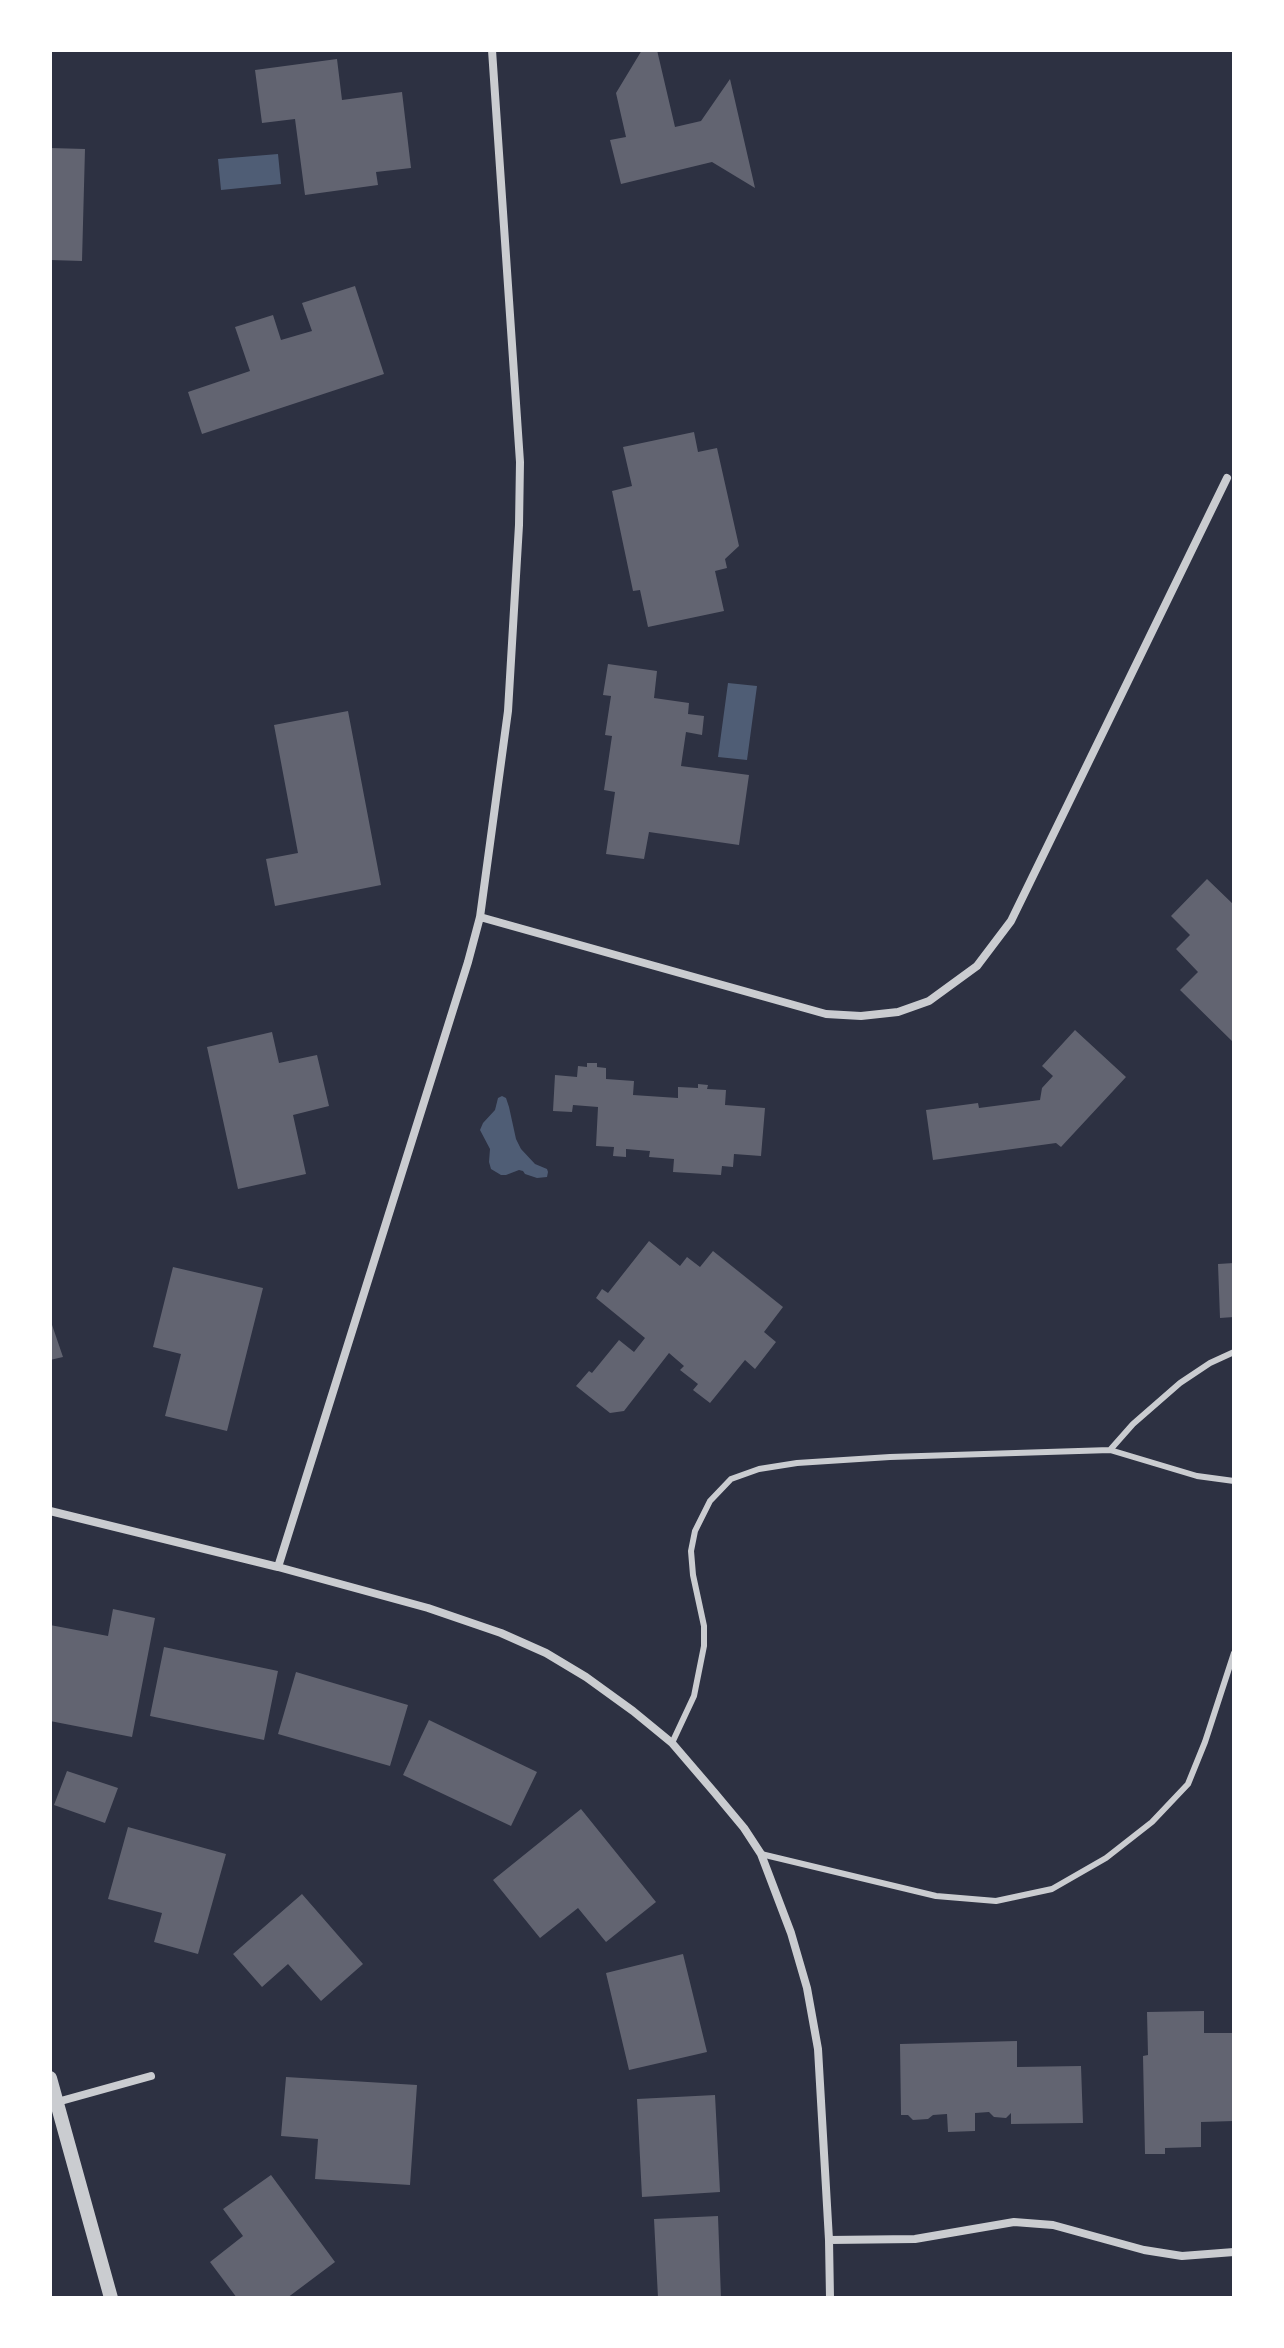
<!DOCTYPE html>
<style>
body{margin:0}
#map{position:relative;width:1284px;height:2348px;overflow:hidden;background:#2d3142;font-family:"Noto Serif",serif}
canvas{display:block}
.frame{position:absolute;inset:0;border:52px solid #fff;pointer-events:none}
</style>
<div id="map">
<canvas width="1284" height="2348"></canvas>
<div class="frame"></div>
</div>
<script>
const ctx = document.querySelector('canvas').getContext('2d');
ctx.lineJoin = 'round';
function fill(path, color) { ctx.fillStyle = color; ctx.fill(path, 'evenodd'); }
const shape = rows => new Path2D(rows.map(r => 'M' + r).join(''));
function trace(path, color, width, dash) { ctx.strokeStyle = color; ctx.lineWidth = width; ctx.lineCap = dash ? 'butt' : 'round'; ctx.setLineDash(dash || []); ctx.stroke(path); }
fill(shape([
 [278,154,281,184,221,190,218,159],
 [728,683,757,686,747,760,718,757],
 [502,1096,506,1098,509,1107,516,1139,521,1149,535,1164,547,1169,548,1172,547,1177,537,1178,525,1174,523,1171,519,1170,506,1175,501,1175,491,1169,489,1162,490,1149,480,1130,483,1123,495,1110,498,1098]
]), '#4f5d75');
fill(shape([
 [642,50,657,50,675,127,701,121,730,79,755,188,712,162,621,184,610,140,626,137,616,93],
 [337,59,342,100,402,92,411,168,376,172,378,185,305,195,295,119,262,123,255,70],
 [50,148,85,149,82,261,50,260],
 [355,286,384,374,202,434,188,392,250,371,235,327,273,315,281,340,312,331,302,303],
 [694,432,698,452,717,448,739,546,725,559,727,568,715,571,724,611,648,627,640,590,633,591,612,491,632,486,623,447],
 [608,664,657,671,654,698,689,703,688,714,704,716,702,735,686,732,681,766,749,775,739,845,649,832,644,859,606,854,615,792,604,790,612,736,605,735,611,696,603,695],
 [348,711,381,885,275,906,266,859,298,853,274,725],
 [1207,879,1234,905,1234,1043,1180,990,1198,972,1176,949,1190,935,1171,916],
 [1075,1030,1126,1077,1061,1147,1056,1143,933,1160,926,1110,978,1103,979,1108,1040,1100,1042,1088,1053,1076,1042,1066],
 [272,1032,279,1063,317,1055,329,1106,293,1115,306,1174,238,1189,207,1047],
 [587,1063,597,1063,597,1067,606,1068,606,1079,634,1081,633,1095,678,1098,678,1087,698,1088,698,1084,708,1085,707,1089,726,1090,725,1105,765,1108,761,1156,734,1154,733,1167,722,1166,721,1175,673,1172,674,1159,649,1157,650,1151,626,1149,626,1157,613,1156,614,1147,596,1146,598,1107,573,1105,572,1112,553,1111,555,1075,577,1077,578,1066,587,1067],
 [649,1241,680,1266,687,1257,700,1267,713,1251,783,1307,764,1332,776,1342,755,1369,745,1360,710,1403,693,1390,698,1384,680,1370,684,1366,669,1353,624,1411,610,1413,576,1386,589,1371,592,1373,619,1340,634,1352,645,1338,596,1298,602,1289,608,1293],
 [1234,1263,1234,1317,1220,1318,1218,1264],
 [173,1267,263,1288,227,1431,165,1416,181,1354,153,1347],
 [50,1319,63,1357,50,1360],
 [113,1609,155,1618,132,1737,50,1721,50,1625,108,1636],
 [164,1647,278,1671,264,1740,150,1716],
 [296,1672,408,1705,390,1766,278,1734],
 [429,1720,537,1772,511,1826,403,1775],
 [67,1771,118,1788,105,1823,54,1805],
 [581,1809,656,1902,606,1942,578,1908,540,1938,493,1880],
 [128,1827,226,1854,198,1954,154,1942,162,1913,108,1899],
 [302,1894,363,1964,321,2001,288,1964,262,1987,233,1954],
 [683,1954,707,2052,629,2070,606,1973],
 [1204,2011,1204,2033,1234,2033,1234,2121,1201,2122,1201,2147,1165,2148,1165,2154,1145,2154,1143,2056,1148,2055,1147,2012],
 [1017,2041,1017,2067,1081,2066,1083,2123,1011,2124,1011,2113,1006,2118,994,2117,989,2112,975,2113,975,2131,948,2132,947,2114,933,2115,928,2119,913,2120,908,2115,901,2115,900,2044],
 [286,2077,417,2085,410,2185,315,2179,318,2139,281,2136],
 [715,2095,720,2192,642,2197,637,2099],
 [271,2175,335,2262,287,2298,237,2298,210,2262,243,2236,223,2209],
 [718,2216,721,2298,658,2298,654,2219]
]), '#626471');
trace(shape([
 [1110,1450,1133,1424,1180,1383,1210,1363,1234,1352],
 [672,1743,694,1696,704,1646,704,1626,693,1575,691,1551,695,1531,710,1501,731,1479,759,1469,797,1463,890,1457,1110,1450,1197,1476,1234,1481],
 [761,1854,936,1896,996,1901,1052,1889,1106,1858,1152,1822,1188,1784,1205,1742,1234,1653]
]), '#caccd0', 6);
trace(shape([
 [480,917,826,1014,861,1016,898,1012,929,1001,977,966,1011,921,1227,478],
 [50,1511,278,1567,428,1608,501,1633,546,1653,586,1677,633,1711,672,1743,714,1792,744,1828,761,1854,791,1933,807,1988,818,2049,829,2240,830,2298],
 [278,1567,468,962,480,917,508,711,519,525,520,462,492,50],
 [50,2104,151,2076],
 [829,2240,915,2239,1014,2222,1053,2225,1144,2250,1182,2256,1234,2252]
]), '#caccd0', 8);
trace(shape([
 [50,2078,111,2298]
]), '#caccd0', 14);
</script>
